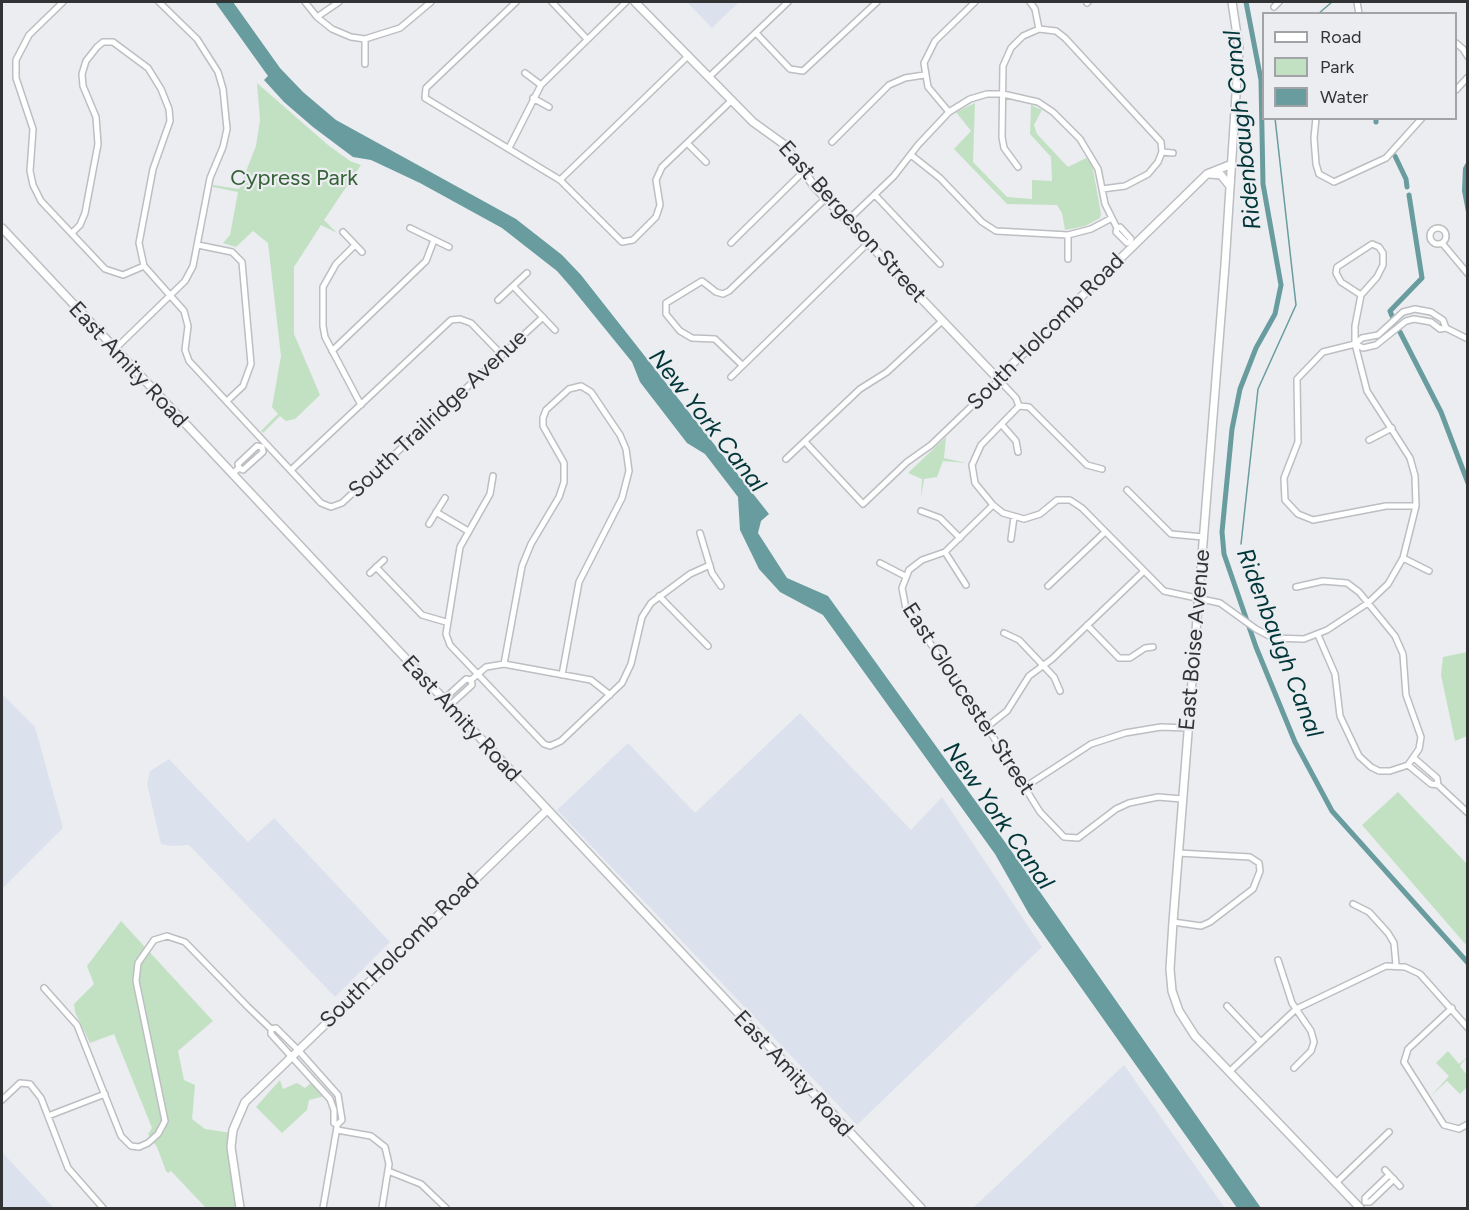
<!DOCTYPE html>
<style>
body{margin:0}
#map{position:relative;width:1469px;height:1210px;overflow:hidden;background:#ebedf1;font-family:Figtree,sans-serif}
canvas{display:block}
.frame{position:absolute;inset:0;border:3px solid #323335;pointer-events:none}
.legend{position:absolute;left:1262px;top:12px;width:195px;height:108px;box-sizing:border-box;background:#ebedf1;border:2px solid #a1a3a6;margin:0;padding:8px 10px;list-style:none;font-size:18px;color:#323335}
.legend li{display:flex;align-items:center;gap:12px;height:30px}
.legend b{width:30px;border:2px solid #a1a3a6}
</style>
<div id="map">
<canvas width="1469" height="1210"></canvas>
<div class="frame"></div>
<ul class="legend">
<li><b style="height:8px;background:#fff"></b>Road</li>
<li><b style="height:16px;background:#c2e1c3"></b>Park</li>
<li><b style="height:16px;background:#699c9e"></b>Water</li>
</ul>
</div>
<script>
const ctx = document.querySelector('canvas').getContext('2d');
ctx.lineJoin = 'round';
function fill(path, color) { ctx.fillStyle = color; ctx.fill(path, 'evenodd'); }
const shape = rows => new Path2D(rows.map(r => 'M' + r).join(''));
function trace(path, color, width, dash) { ctx.strokeStyle = color; ctx.lineWidth = width; ctx.lineCap = dash ? 'butt' : 'round'; ctx.setLineDash(dash || []); ctx.stroke(path); }
function label(font, color, halo, rows, align = 'center') {
  ctx.font = font + ' Figtree,sans-serif'; ctx.lineWidth = 4.5; ctx.setLineDash([]); ctx.textBaseline = 'middle'; ctx.strokeStyle = halo; ctx.fillStyle = color; for (const [text, x, y, turn = 0] of rows) {
    ctx.save(); ctx.translate(x, y); ctx.rotate((+turn || 0) * Math.PI / 180); ctx.textAlign = isNaN(turn) ? turn : align; if (halo) ctx.strokeText(text, 0, 0); ctx.fillText(text, 0, 0); ctx.restore();
  }
}
fill(shape([
 [687,2,739,2,712,28],
 [2,694,35,727,63,828,2,889],
 [800,713,911,830,942,797,1042,947,857,1125,557,810,628,743,695,813],
 [169,759,248,842,274,818,390,942,335,997,189,845,172,846,161,844,147,784,150,771],
 [1124,1065,1225,1208,973,1208],
 [2,1152,54,1208,2,1208]
]), '#dce2ed');
fill(shape([
 [257,83,328,145,350,161,361,165,324,220,337,233,321,225,294,267,294,334,320,395,295,419,286,421,280,416,263,433,261,431,278,414,272,407,281,356,268,243,253,231,236,247,223,243,230,235,238,192,213,187,213,185,239,189,256,146,260,120],
 [975,103,973,162,1007,197,1032,199,1032,180,1052,181,1051,157,1030,134,1031,105,1042,110,1034,125,1037,134,1068,167,1086,158,1092,164,1101,214,1100,218,1085,226,1065,230,1062,213,1057,205,1007,204,954,149,971,131,956,112],
 [946,437,944,458,966,463,943,461,937,477,924,479,921,498,922,479,908,473],
 [1467,652,1467,736,1455,741,1441,675,1443,657],
 [1398,792,1467,864,1467,946,1362,825],
 [121,921,213,1021,178,1051,184,1080,195,1085,192,1119,205,1129,231,1133,239,1208,206,1208,171,1171,168,1173,166,1171,157,1147,148,1134,152,1128,114,1034,90,1043,75,1012,74,1004,94,984,87,966],
 [1448,1051,1459,1064,1467,1057,1460,1066,1467,1075,1467,1087,1460,1094,1447,1081,1431,1096,1449,1076,1436,1063],
 [280,1080,283,1089,297,1083,305,1088,312,1082,325,1096,309,1100,307,1110,282,1133,256,1107]
]), '#c2e1c3');
fill(shape([
 [215,2,233,2,280,68,303,92,336,120,516,219,562,255,581,275,769,514,761,521,758,533,787,578,828,596,1010,849,1261,1208,1237,1208,1029,914,995,854,828,622,823,615,780,592,759,569,740,530,738,497,705,454,687,443,640,382,632,362,571,287,557,271,502,228,420,183,371,160,353,157,313,127,284,102,264,80,268,76],
 [1467,161,1467,217,1462,191,1463,168]
]), '#699c9e');
trace(shape([
 [1430,2,1468,2],
 [1318,14,1332,2,1341,2],
 [1241,544,1258,389,1296,305,1275,118]
]), '#699c9e', 1.5);
trace(shape([
 [1246,2,1261,80,1263,184,1281,285,1275,314,1256,348,1240,389,1232,429,1222,532,1224,554,1256,647,1295,742,1332,811,1468,963],
 [1376,122,1376,118],
 [1395,156,1406,179,1407,187],
 [1392,316,1390,311,1422,278,1409,195],
 [1400,332,1441,412,1468,483]
]), '#699c9e', 5);
const minor = shape([
 [63,2,29,35,16,60,16,78,33,129,30,171,33,185,41,201,105,269,123,275,144,266],
 [305,2,317,17,332,29,351,37,365,39,400,28,431,2],
 [516,2,426,88,425,98,560,180,622,242,633,240,656,217,660,205,656,180,662,167,732,100],
 [552,2,587,39],
 [1030,2,1035,9,1039,29,1056,31,1065,38,1161,142,1162,152,1158,162,1148,174,1125,186,1102,189],
 [1357,2,1359,14],
 [1087,3,1088,2],
 [1274,7,1279,2],
 [317,17,339,2],
 [756,33,790,69,803,71,877,2],
 [1456,43,1463,49,1468,57],
 [365,64,365,39],
 [525,73,541,85],
 [709,77,788,2],
 [1456,90,1468,77],
 [533,98,549,107],
 [949,112,928,87,924,63,935,41,975,2],
 [1316,118,1314,138,1316,164,1319,174,1334,182,1386,158,1422,118],
 [832,142,889,85,905,78,924,75],
 [687,143,706,162],
 [509,148,541,85,626,2],
 [1162,152,1173,153],
 [911,155,940,178,982,222,996,231,1068,235,1091,229,1110,219],
 [1018,167,1004,148,1002,137,1003,66,1011,48,1023,36,1039,29],
 [560,180,688,56],
 [875,195,940,264],
 [847,221,894,176,918,145,949,112,970,99,987,94,1003,94,1038,102,1053,112,1080,139,1098,169,1105,204,1117,228,1116,232,1127,243,1130,242,1131,239,1120,227,1117,228],
 [410,228,449,247],
 '1430 236a8 8 0 1 1 16 0a8 8 0 1 1-16 0Z',
 [343,232,362,252],
 [72,233,80,225,85,213,98,144,96,117,83,86,82,74,86,61,97,47,103,42,113,42,148,68,161,89,169,109,170,121,153,169,139,243,144,266,184,311,188,326,185,350,189,361,321,503,331,507,342,503,543,317],
 [731,243,804,171],
 [1442,243,1468,274],
 [198,245,232,252,242,262,251,364,243,386,227,401],
 [355,245,336,264,323,287,323,326,325,337,361,405],
 [1068,259,1068,235],
 [513,286,555,330],
 [498,300,527,273],
 [1415,309,1431,312,1443,320,1446,328,1440,329,1431,322,1414,319,1406,321,1376,345,1363,348,1355,344,1362,338,1378,335,1403,312,1415,309],
 [1446,328,1468,339],
 [1355,344,1323,352,1297,379,1298,442,1284,478,1285,500,1298,514,1313,520,1386,506,1416,506],
 [114,350,185,281,193,266,210,178,223,147,227,129,223,89,218,72,197,39,159,2],
 [332,351,426,261,434,240],
 [742,365,715,339,692,338,680,331,666,314,666,303,702,281,716,292,723,294,729,291,826,198],
 [731,377,868,243],
 [1019,406,1029,407,1087,465,1102,469],
 [1002,425,1016,441,1018,452],
 [1369,440,1392,428],
 [807,444,863,504,907,462,931,445,999,380,1016,398,1019,406,981,445,972,465,975,483,993,505,1003,513,1024,519,1040,514,1057,500,1070,500,1082,508,1164,591,1220,603,1256,629,1273,638,1304,639,1327,630,1368,603,1388,584,1403,558,1416,506,1415,476,1410,458,1367,391,1355,344,1355,326,1361,295,1377,277,1383,265,1383,253,1379,247,1372,244,1337,267,1336,273,1341,282,1361,295],
 [786,459,860,389,887,372,942,321],
 [291,470,451,320,460,319,471,323,502,355],
 [232,474,239,468,238,464,257,446,262,447,263,452,243,470,239,468],
 [493,476,490,494,460,547,446,634,450,645,544,744,550,746,561,741,622,683,631,664,642,617,651,603,690,574,710,565],
 [1127,490,1171,534,1203,537],
 [993,505,945,552,922,560,909,570,902,588,906,609,969,698,1040,812,1064,837,1078,838,1116,809,1129,803,1158,797,1182,799],
 [921,511,940,518,960,538],
 [436,512,468,531],
 [429,524,445,498],
 [700,533,712,573,721,586],
 [1011,539,1014,517],
 [945,552,966,585],
 [1403,558,1429,571],
 [880,563,905,576],
 [376,567,422,615,446,622],
 [370,573,384,560],
 [1048,586,1105,532],
 [1296,587,1323,581,1347,583,1359,592,1395,636,1403,654,1406,695,1421,737,1419,749,1408,765,1390,771,1379,771,1371,767,1359,756,1340,716,1335,674,1318,635],
 [659,596,708,646],
 [1087,625,1119,658,1130,658,1145,648,1153,647],
 [1004,633,1019,640,1054,677,1060,691],
 [504,664,522,566,531,544,559,497,564,482,564,463,543,426,543,418,546,410,569,389,581,386,591,392,620,435,626,449,629,471,622,498,579,582,562,675],
 [471,680,486,667,504,664,591,680,610,695],
 [443,700,466,679,471,680,472,685,449,706],
 [988,726,1007,711,1029,676,1052,659,1143,572],
 [1408,765,1431,784,1438,785,1437,778,1414,758],
 [1438,785,1468,813],
 [1025,787,1091,744,1125,733,1161,727,1188,728],
 [1353,904,1369,912,1388,933,1394,943,1396,965],
 [1173,922,1201,926,1210,922,1253,889,1260,871,1259,863,1250,857,1178,853],
 [1278,960,1292,1003,1311,1031,1314,1042,1311,1051,1294,1068],
 [44,988,77,1025,121,1136,131,1146,139,1147,148,1143,158,1134,165,1121,136,981,138,963,154,940,167,936,185,942,248,1007,271,1029,276,1028,298,1050,338,1095,342,1120,337,1125,334,1123,334,1110,330,1099,271,1034,271,1029],
 [1227,1006,1261,1042],
 [1452,1008,1408,1049,1404,1062,1444,1125,1459,1129,1468,1124],
 [1229,1072,1296,1009,1386,966,1405,967,1420,974,1468,1028],
 [2,1100,20,1083,30,1084,41,1098,68,1168,103,1208],
 [48,1116,105,1094],
 [337,1130,371,1136,385,1147,389,1164,382,1208],
 [1385,1170,1400,1186],
 [388,1171,421,1184,446,1208],
 [1389,1175,1365,1198,1365,1202,1370,1202,1394,1179],
 [1336,1183,1389,1132],
 [323,1208,337,1127]
]);
const tertiary = shape([
 [635,2,753,122,785,145,814,186,999,380,1002,374,1207,174,1232,164],
 [1232,2,1239,48,1225,265,1173,922,1170,969,1172,991,1179,1011,1195,1036,1360,1208],
 [1210,174,1221,175,1229,185],
 [2,228,921,1208],
 [240,1208,231,1147,233,1130,245,1102,546,811]
]);
trace(minor, '#bcbec2', 8);
trace(tertiary, '#bcbec2', 10);
trace(minor, '#fff', 5);
trace(tertiary, '#fff', 7);
label('22px', '#356237', '#ebedf1', [
 ["Cypress Park",294,179]
]);
label('22px', '#323335', '#ebedf1', [
 ["East Bergeson Street",852,222,48],
 ["South Holcomb Road",1046,332,-45],
 ["East Amity Road",128,365,47],
 ["South Trailridge Avenue",438,414,-43],
 ["East Boise Avenue",1195,640,-85],
 ["East Gloucester Street",968,699,57],
 ["East Amity Road",461,719,47],
 ["South Holcomb Road",400,951,-44],
 ["East Amity Road",793,1074,47]
]);
label('italic 24px', '#013638', '#ebedf1', [
 ["Ridenbaugh Canal",1243,130,-96],
 ["New York Canal",707,421,52],
 ["Ridenbaugh Canal",1279,643,69],
 ["New York Canal",998,816,55]
]);
</script>
